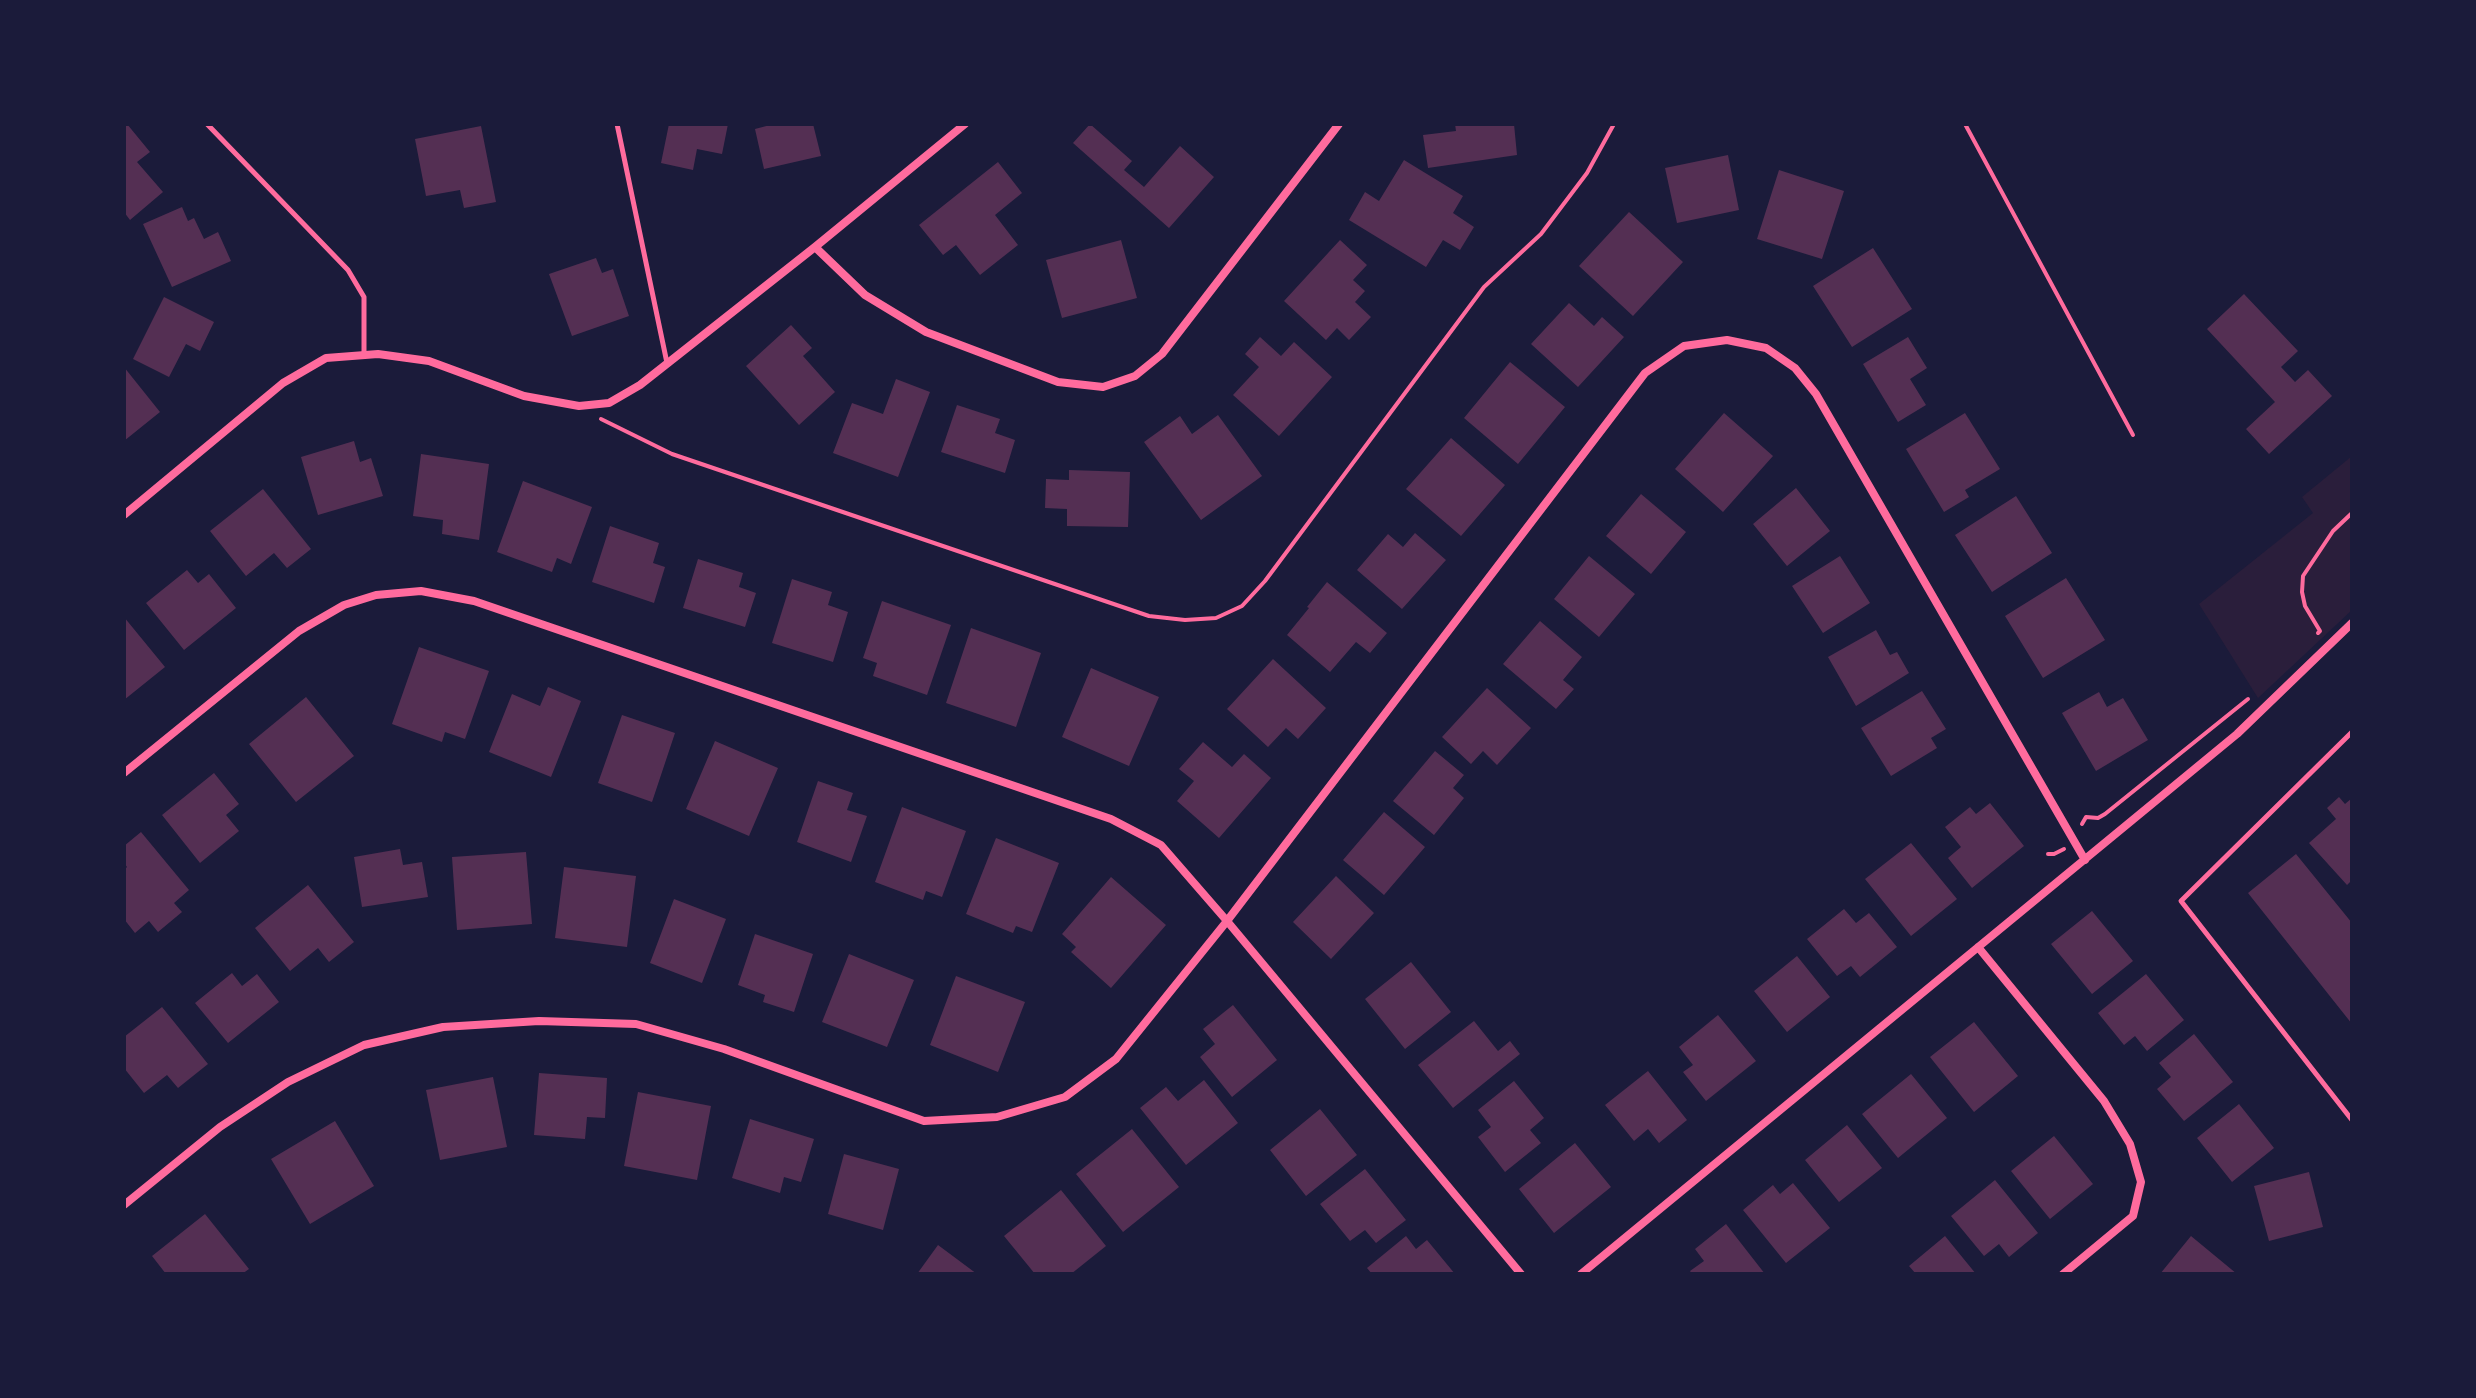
<!DOCTYPE html>
<style>
body{margin:0}
#map{position:relative;width:2476px;height:1398px;overflow:hidden;background:#1b1b3a;font-family:Jost,sans-serif}
canvas{display:block}
.frame{position:absolute;inset:0;border:126px solid #1b1b3a;pointer-events:none}
</style>
<div id="map">
<canvas width="2476" height="1398"></canvas>
<div class="frame"></div>
</div>
<script>
const ctx = document.querySelector('canvas').getContext('2d');
ctx.lineJoin = 'round';
function fill(path, color) { ctx.fillStyle = color; ctx.fill(path, 'evenodd'); }
const shape = rows => new Path2D(rows.map(r => 'M' + r).join(''));
function trace(path, color, width, dash) { ctx.strokeStyle = color; ctx.lineWidth = width; ctx.lineCap = dash ? 'butt' : 'round'; ctx.setLineDash(dash || []); ctx.stroke(path); }
fill(shape([
 [2352,456,2352,610,2258,698,2199,604,2313,513,2302,497]
]), '#2a1e3b');
fill(shape([
 [124,124,127,124,150,152,137,162,163,192,130,220,124,212],
 [669,124,728,124,722,154,697,149,693,170,661,163],
 [774,124,813,124,821,156,764,169,755,129],
 [1090,124,1132,161,1124,170,1144,187,1180,146,1214,177,1169,228,1073,143],
 [1455,124,1514,124,1517,155,1428,168,1423,135,1456,131],
 [481,126,496,202,464,208,460,190,426,196,415,139],
 [1728,155,1739,210,1677,223,1665,168],
 [1404,160,1463,196,1453,213,1474,227,1460,250,1443,240,1426,267,1349,220,1365,192,1379,201],
 [998,162,1022,193,995,215,1018,245,980,275,956,245,943,255,919,225],
 [1779,170,1844,191,1822,259,1757,239],
 [182,207,188,221,194,218,204,239,218,232,231,261,172,287,143,224],
 [1629,212,1683,262,1633,316,1579,266],
 [1121,240,1137,298,1062,318,1046,260],
 [1340,240,1367,265,1353,280,1365,291,1355,302,1371,317,1349,340,1337,328,1326,340,1284,301],
 [1873,248,1912,309,1852,347,1813,286],
 [596,258,602,273,613,269,629,316,572,336,549,274],
 [2244,294,2298,351,2281,367,2295,382,2308,370,2332,396,2269,454,2246,429,2275,402,2207,329],
 [164,297,214,322,200,351,186,344,169,377,133,359],
 [1569,303,1594,326,1602,317,1624,337,1578,387,1531,344],
 [791,325,812,348,803,356,835,392,799,425,746,366],
 [1260,337,1281,356,1294,342,1332,377,1279,436,1233,395,1259,367,1245,354],
 [1908,337,1927,368,1910,379,1926,405,1898,422,1863,364],
 [1510,362,1565,407,1518,464,1464,418],
 [124,367,160,412,124,441],
 [896,379,930,392,898,477,833,453,852,403,883,414],
 [957,405,1000,419,995,433,1015,440,1005,473,941,452],
 [1724,413,1773,456,1723,512,1675,469],
 [1965,413,2000,469,1965,490,1969,497,1944,512,1906,449],
 [1218,415,1262,476,1201,520,1144,442,1180,416,1192,434],
 [1451,438,1505,485,1461,536,1406,489],
 [354,441,360,462,371,458,383,496,318,515,301,457],
 [421,454,489,464,479,540,442,534,443,520,413,516],
 [1069,470,1130,472,1128,527,1067,526,1067,509,1045,508,1046,479,1069,480],
 [523,481,592,507,571,564,557,558,552,572,497,552],
 [1796,488,1830,531,1787,566,1753,524],
 [263,489,311,549,287,568,274,553,246,576,210,531],
 [1641,494,1686,532,1651,574,1606,536],
 [2016,496,2052,553,1992,592,1955,535],
 [610,526,659,543,653,563,665,567,654,603,592,582],
 [1415,533,1446,560,1402,609,1357,570,1388,534,1403,547],
 [1589,556,1635,594,1599,637,1554,599],
 [1840,556,1870,603,1823,633,1792,586],
 [698,559,743,573,739,587,756,593,745,627,683,608],
 [187,570,198,583,209,574,236,608,184,650,146,603],
 [2066,578,2105,640,2043,678,2005,616],
 [792,579,832,592,828,605,848,612,833,662,772,643],
 [1327,582,1387,633,1370,653,1356,642,1330,672,1287,635,1309,608,1307,607],
 [882,601,951,625,927,695,873,676,877,663,863,658],
 [124,617,165,667,124,700],
 [1540,621,1582,657,1563,680,1574,689,1556,709,1503,664],
 [971,628,1041,653,1016,727,946,703],
 [1876,630,1890,655,1897,652,1909,673,1856,706,1828,657],
 [419,647,489,671,465,739,445,732,442,742,392,724],
 [1273,659,1326,708,1298,739,1286,728,1268,747,1227,709],
 [1091,668,1159,697,1129,766,1062,737],
 [548,687,581,701,551,777,489,752,512,694,540,706],
 [1487,688,1531,728,1497,765,1483,751,1471,764,1442,737],
 [1922,691,1946,729,1931,738,1937,748,1891,776,1861,728],
 [2099,692,2107,707,2123,698,2148,740,2096,771,2062,713],
 [306,697,354,756,296,802,249,744],
 [622,715,675,733,652,802,598,783],
 [715,741,778,768,749,836,686,809],
 [1203,742,1232,767,1244,754,1271,778,1219,838,1177,801,1194,781,1179,769],
 [1435,751,1464,775,1453,788,1464,798,1434,835,1393,801],
 [214,773,239,804,226,815,239,831,200,863,162,815],
 [818,781,853,793,847,810,867,816,851,862,797,842],
 [2339,797,2345,804,2352,798,2352,880,2347,885,2309,843,2336,819,2327,808],
 [1990,803,2024,846,1972,888,1948,858,1961,847,1945,827,1970,807,1976,814],
 [902,807,966,831,942,897,926,891,923,900,875,882],
 [1384,812,1425,847,1384,895,1343,860],
 [141,832,189,890,174,903,182,912,158,932,149,921,135,933,124,919,124,870,127,867,124,863,124,846],
 [996,838,1059,863,1032,932,1016,926,1013,933,966,914],
 [1911,843,1957,899,1911,936,1865,879],
 [400,849,403,865,422,862,428,897,362,907,354,857],
 [526,852,532,924,457,930,452,857],
 [2296,854,2352,923,2352,1024,2248,893],
 [564,867,636,876,627,947,555,938],
 [1336,876,1374,913,1331,959,1293,922],
 [1111,877,1166,925,1111,988,1071,952,1076,947,1062,934],
 [308,885,354,942,329,962,318,948,290,971,255,928],
 [674,899,726,919,702,983,650,963],
 [1844,909,1856,923,1869,913,1897,947,1860,977,1851,966,1837,976,1807,939],
 [2092,911,2133,961,2092,994,2051,944],
 [755,934,813,954,794,1012,763,1002,765,995,738,985],
 [849,954,914,980,887,1047,822,1022],
 [1797,956,1830,997,1787,1032,1754,991],
 [1411,962,1451,1012,1405,1049,1365,999],
 [232,973,242,986,257,974,279,1002,228,1043,195,1003],
 [2146,974,2184,1020,2147,1051,2135,1036,2124,1045,2098,1013],
 [956,976,1025,1002,998,1072,930,1045],
 [1233,1005,1277,1060,1232,1097,1200,1057,1215,1044,1203,1029],
 [162,1007,208,1064,178,1088,167,1075,144,1093,124,1068,124,1037],
 [1718,1015,1756,1061,1706,1101,1683,1072,1693,1065,1679,1047],
 [1474,1021,1498,1051,1510,1041,1520,1054,1453,1108,1418,1065],
 [1974,1022,2018,1076,1974,1112,1930,1057],
 [2194,1034,2233,1082,2184,1121,2157,1089,2171,1077,2159,1063],
 [1648,1071,1687,1120,1659,1143,1648,1129,1634,1141,1605,1105],
 [539,1073,607,1078,605,1118,587,1117,585,1139,534,1135],
 [1911,1074,1947,1118,1898,1158,1862,1114],
 [493,1077,507,1147,440,1160,426,1090],
 [1204,1080,1238,1123,1186,1165,1140,1108,1166,1087,1178,1101],
 [1514,1081,1544,1118,1530,1130,1541,1143,1505,1172,1478,1137,1491,1127,1478,1110],
 [638,1092,711,1106,697,1180,624,1166],
 [2239,1104,2274,1148,2232,1182,2197,1138],
 [1320,1109,1357,1155,1306,1196,1270,1150],
 [750,1119,814,1139,801,1182,784,1177,780,1193,732,1178],
 [335,1121,374,1186,310,1224,271,1159],
 [1847,1125,1882,1168,1839,1202,1805,1160],
 [1132,1129,1179,1187,1123,1232,1076,1174],
 [2054,1136,2093,1184,2050,1219,2011,1171],
 [1575,1143,1611,1187,1554,1233,1519,1189],
 [844,1154,899,1169,883,1230,828,1214],
 [1365,1169,1406,1220,1376,1243,1365,1230,1350,1241,1320,1204],
 [2309,1172,2323,1227,2269,1241,2254,1186],
 [1995,1180,2038,1233,2009,1257,1999,1244,1984,1256,1951,1216],
 [1793,1183,1830,1228,1786,1263,1743,1210,1773,1185,1780,1194],
 [1061,1190,1106,1246,1071,1274,1035,1274,1004,1236],
 [205,1214,249,1269,242,1274,166,1274,152,1256],
 [1726,1224,1765,1274,1692,1274,1690,1271,1704,1261,1695,1249],
 [1406,1236,1416,1249,1427,1240,1455,1274,1372,1274,1367,1268],
 [1945,1236,1976,1274,1916,1274,1909,1266],
 [2191,1236,2237,1274,2160,1274],
 [938,1245,977,1274,917,1274]
]), '#542f53');
trace(shape([
 [1965,124,2133,435],
 [601,419,672,454,1149,616,1185,620,1216,618,1242,606,1265,581,1484,287,1541,234,1587,173,1614,124],
 [2318,633,2320,631,2305,606,2302,592,2303,576,2333,531,2352,513],
 [2082,824,2086,817,2098,818,2105,814,2248,699],
 [2048,854,2054,854,2064,849]
]), '#ff6b9d', 4);
trace(shape([
 [207,124,348,270,364,297,364,354],
 [617,124,667,363],
 [2352,732,2181,901,2352,1120]
]), '#ff6b9d', 5);
trace(shape([
 [815,247,865,295,926,332,1058,382,1103,387,1135,376,1162,354,1339,124],
 [124,515,283,383,326,358,378,354,429,361,524,396,579,406,609,403,640,385,815,247,965,124],
 [124,773,299,631,344,605,376,595,421,591,474,601,1111,819,1161,845,1227,921,1521,1274],
 [1978,947,2104,1101,2130,1144,2141,1182,2133,1216,2063,1274],
 [124,1205,220,1127,288,1082,364,1045,443,1027,539,1021,636,1024,724,1049,924,1121,997,1117,1065,1097,1116,1059,1227,921,1645,373,1684,346,1727,340,1766,348,1795,368,1816,394,2085,860],
 [1581,1274,2237,734,2352,623]
]), '#ff6b9d', 8);
</script>
